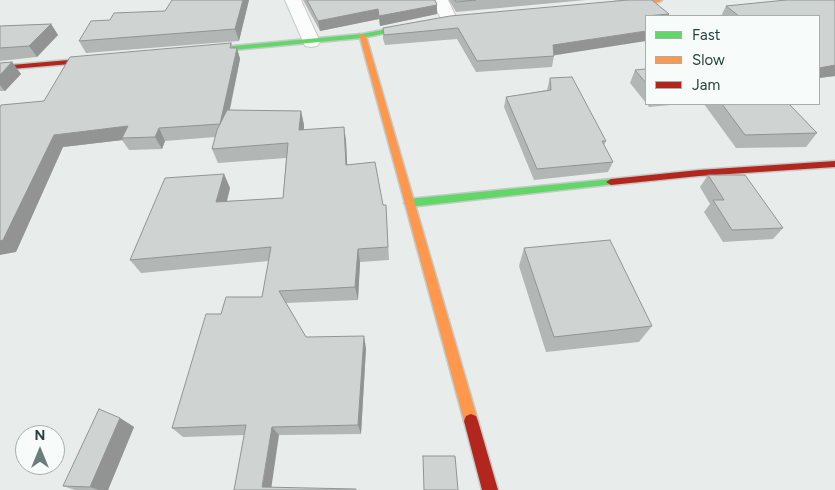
<!DOCTYPE html>
<style>
body{margin:0}
#map{position:relative;width:835px;height:490px;overflow:hidden;background:#e8edeb;font-family:Figtree,sans-serif}
canvas{display:block}
.legend{position:absolute;left:645px;top:15px;width:175px;height:90px;box-sizing:border-box;background:#f7fbf9;border:1px solid #a3b1ad;margin:0;padding:6px 9px;list-style:none;font-size:15px;color:#24423a}
.legend li{display:flex;align-items:center;gap:10px;height:25px}
.legend b{width:25px;border:1px solid #a3b1ad}
.north{position:absolute;left:15px;top:425px;width:50px;height:50px;box-sizing:border-box;background:#f7fbf9;border:1px solid #a3b1ad;border-radius:50%;rotate:0deg;font-size:14px;font-weight:700;line-height:20px;text-align:center;color:#24423a}
.north::after{content:'';display:block;margin:auto;width:18px;height:22px;background:#697e78;clip-path:polygon(50% 0,100% 100%,50% 72%,0 100%)}
</style>
<div id="map">
<canvas width="835" height="490"></canvas>
<ul class="legend">
<li><b style="height:6px;background:#63d668"></b>Fast</li>
<li><b style="height:6px;background:#ff974d"></b>Slow</li>
<li><b style="height:6px;background:#b3261e"></b>Jam</li>
</ul>
<div class="north">N</div>
</div>
<script>
const ctx = document.querySelector('canvas').getContext('2d');
ctx.lineJoin = 'round';
const shape = rows => new Path2D(rows.map(r => 'M' + r).join(''));
function trace(path, color, width, dash) { ctx.strokeStyle = color; ctx.lineWidth = width; ctx.lineCap = dash ? 'butt' : 'round'; ctx.setLineDash(dash || []); ctx.stroke(path); }
function fill(path, color) { ctx.fillStyle = color; ctx.fill(path, 'evenodd'); }
const street = shape([
 [285,0,301,0,320,42,317,46,311,47,305,46,285,0],
 [432,0,448,0,457,19,455,23,443,23,432,0]
]);
const fast = shape([
 [419,23,422,25,421,26,362,38,201,53,197,51,201,49,362,34,419,23],
 [611,179,615,180,616,182,615,184,409,207,404,203,409,199,611,179]
]);
const slow = shape([
 [638,0,662,0,659,2,615,6,612,4,615,2,638,0],
 [359,34,366,36,478,421,476,426,471,428,466,426,464,421,359,34]
]);
const jam = shape([
 [103,57,106,57,106,61,0,70,0,66,103,57],
 [835,161,835,167,699,176,611,185,606,182,611,179,699,170,835,161],
 [471,414,476,416,478,421,498,490,482,490,464,421,466,416,471,414]
]);
trace(street, '#c5cac8', 2);
trace(fast, '#c3cbc8', 3);
trace(slow, '#c3cbc8', 3);
trace(jam, '#c3cbc8', 3);
fill(street, '#fcfcfc');
fill(fast, '#63d668');
fill(slow, '#ff974d');
fill(jam, '#b3261e');
fill(shape([
 [249,0,239,41,86,53,79,41,110,20,165,11],
 [303,0,435,0,437,5,437,14,380,26,379,19,320,31],
 [449,0,586,0,456,12],
 [786,0,835,0,835,76,819,78,819,16,721,16,726,6],
 [669,14,668,16,646,16,554,55,552,67,476,72,457,39,385,45,383,39,383,28],
 [51,24,58,35,37,57,0,61,0,26],
 [231,43,233,48,237,48,240,59,230,110,301,111,304,125,304,130,344,127,346,141,347,165,383,205,386,205,389,260,360,262,358,300,286,303,306,337,366,348,361,434,279,435,234,490,245,435,183,437,172,428,221,314,262,297,269,261,141,273,130,260,224,174,230,188,227,201,283,198,286,158,218,163,212,149,215,137,165,141,162,149,129,150,122,140,63,147,16,252,44,101],
 [12,62,21,74,5,91,0,91,0,63],
 [646,69,646,103,630,83,635,70],
 [550,78,606,141,604,145,613,162,608,172,534,180,504,107,506,97,547,90],
 [647,104,681,104,649,107],
 [704,104,789,104,817,133,806,147,736,148],
 [708,175,783,228,773,239,723,242,704,212,710,204,700,187],
 [524,248,652,326,639,342,546,352,519,266],
 [120,418,134,427,108,490,75,490,63,486]
]), '#b2b6b5');
fill(shape([
 [243,0,249,0,239,41,235,29],
 [437,5,437,14,380,26,379,16],
 [378,9,379,19,320,31,318,21],
 [669,14,668,16,652,16],
 [51,24,58,35,37,57,29,46],
 [646,31,646,41,550,56,553,45],
 [237,48,240,59,224,136,220,124],
 [12,62,21,74,5,91,0,85,0,75],
 [835,65,835,76,819,78,819,68],
 [301,111,304,125,303,144,299,130],
 [128,126,122,138,123,140,63,147,16,252,0,255,0,241,54,135],
 [344,127,346,141,348,179,346,165],
 [159,128,165,141,162,149,155,137],
 [224,174,230,188,223,216,216,202],
 [358,249,360,262,358,300,355,287],
 [364,336,366,348,361,434,358,425],
 [120,418,134,427,108,490,99,490,90,487],
 [272,427,279,435,271,490,262,487]
]), '#919493');
const building = shape([
 [172,0,243,0,235,29,79,41,91,21,110,20,114,13,165,11,172,0],
 [307,0,435,0,437,5,379,16,378,9,318,21,307,0],
 [455,0,476,0,456,2,455,0],
 [628,0,652,0,669,14,646,16,646,31,553,45,554,56,477,61,458,28,384,35,383,28,450,16,628,0],
 [786,0,835,0,835,65,819,68,819,16,739,16,726,6,786,0],
 [51,24,29,46,0,48,0,26,51,24],
 [231,43,230,48,237,48,220,124,159,128,155,137,122,138,128,126,54,135,3,240,0,241,0,107,1,105,44,101,70,57,231,43],
 [12,62,0,75,0,63,12,62],
 [646,69,646,83,635,70,646,69],
 [572,77,606,141,602,141,613,162,537,169,506,97,551,90,550,78,572,77],
 [722,104,789,104,817,133,745,135,722,104],
 [227,110,301,111,299,130,344,127,346,165,375,162,383,205,386,205,388,247,358,249,355,287,279,291,306,337,364,336,358,425,272,427,262,487,356,489,356,490,234,490,246,425,172,428,206,314,221,314,226,297,262,297,271,247,130,260,165,178,224,174,216,202,283,198,288,143,212,149,217,130,227,110],
 [708,175,745,175,783,228,732,230,713,200,724,200,708,175],
 [610,240,652,326,554,337,524,248,610,240],
 [99,409,120,418,90,487,63,486,99,409],
 [423,456,455,456,458,490,424,490,423,456]
]);
fill(building, '#cfd4d2');
trace(building, '#919493', 1);
</script>
